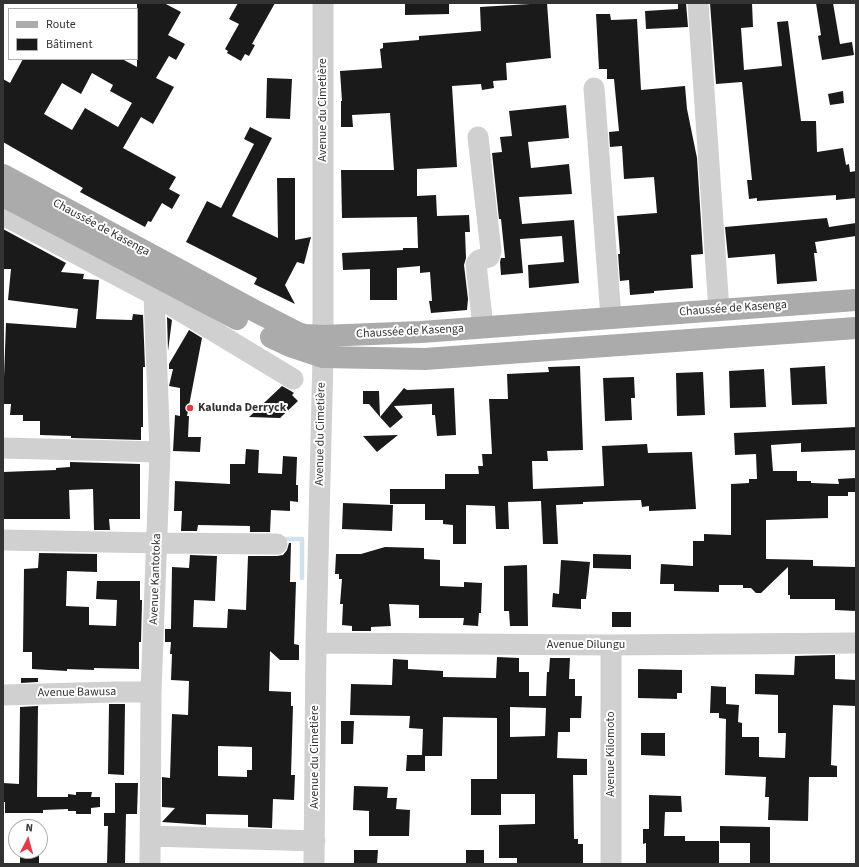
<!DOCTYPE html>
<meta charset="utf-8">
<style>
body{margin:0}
#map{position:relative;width:859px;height:867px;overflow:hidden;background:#fff;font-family:"Source Sans 3",sans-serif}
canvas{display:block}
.frame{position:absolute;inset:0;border:4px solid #333;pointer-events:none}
.legend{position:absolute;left:8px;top:8px;width:130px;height:52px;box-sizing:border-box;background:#fff;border:1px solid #adadad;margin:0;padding:5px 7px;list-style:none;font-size:12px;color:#333}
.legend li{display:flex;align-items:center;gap:8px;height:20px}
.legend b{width:20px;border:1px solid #adadad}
.north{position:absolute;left:8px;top:819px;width:40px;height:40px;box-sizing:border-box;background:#fff;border:1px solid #adadad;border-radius:50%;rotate:6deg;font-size:11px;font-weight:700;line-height:16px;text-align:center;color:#333}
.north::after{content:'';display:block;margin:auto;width:14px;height:18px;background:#e63946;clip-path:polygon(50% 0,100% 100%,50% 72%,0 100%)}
</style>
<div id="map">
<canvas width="859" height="867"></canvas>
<div class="frame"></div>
<ul class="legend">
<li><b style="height:5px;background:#ababab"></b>Route</li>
<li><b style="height:11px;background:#1a1a1a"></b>Bâtiment</li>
</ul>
<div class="north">N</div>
</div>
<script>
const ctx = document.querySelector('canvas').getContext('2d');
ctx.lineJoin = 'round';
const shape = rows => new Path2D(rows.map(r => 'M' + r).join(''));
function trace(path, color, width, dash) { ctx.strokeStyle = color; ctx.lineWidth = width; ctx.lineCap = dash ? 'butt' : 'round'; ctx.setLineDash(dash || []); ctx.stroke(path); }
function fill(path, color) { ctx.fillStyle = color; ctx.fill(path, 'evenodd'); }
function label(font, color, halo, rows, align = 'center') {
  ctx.font = font + ' "Source Sans 3",sans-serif'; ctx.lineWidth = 4; ctx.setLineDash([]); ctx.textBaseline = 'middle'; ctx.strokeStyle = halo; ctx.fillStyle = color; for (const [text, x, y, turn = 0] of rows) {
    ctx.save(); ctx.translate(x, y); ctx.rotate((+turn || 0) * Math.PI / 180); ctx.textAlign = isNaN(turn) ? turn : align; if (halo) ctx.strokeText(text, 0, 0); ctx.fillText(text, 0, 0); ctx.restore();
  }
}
trace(shape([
 [281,539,302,539,302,578]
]), '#cfe2ee', 4.5);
fill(shape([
 [137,3,164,3,181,12,168,35,185,44,176,60,169,56,156,78,174,87,153,124,141,117,123,148,176,177,169,189,180,195,172,209,162,203,151,222,148,221,145,227,80,192,83,188,3,142,3,79,10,83,23,59,122,59,137,67],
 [92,73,113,85,110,91,132,103,118,127,85,108,72,130,44,114,62,83,81,94],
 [238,3,275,3,252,44,255,45,249,56,245,54,241,61,227,53,228,51,225,49,239,24,229,19],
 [405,3,449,3,449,14,405,15],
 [547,3,551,58,506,63,507,80,493,81,494,88,482,90,481,84,452,86,457,167,417,169,417,196,436,195,437,216,469,215,470,232,465,232,466,258,464,265,468,299,467,310,431,313,429,301,432,301,430,272,420,273,420,266,397,268,397,300,370,300,370,269,343,270,342,253,403,250,403,248,418,248,417,217,342,218,341,170,394,170,390,113,352,115,353,127,341,127,341,101,342,101,340,71,382,68,380,49,383,48,383,43,419,40,419,36,481,31,480,7],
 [678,3,686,3,688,27,646,29,645,11,678,9],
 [710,3,752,3,753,27,741,28,744,70,782,66,777,22,788,21,801,121,816,121,817,152,843,148,846,165,849,164,850,172,856,171,856,198,836,200,836,195,757,201,757,198,749,199,747,180,752,180,742,82,716,84],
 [816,3,833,3,840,44,852,42,854,55,822,60,818,36,821,35],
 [596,14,610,14,611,20,637,19,641,90,685,86,687,109,697,158,703,254,691,255,693,288,654,291,654,293,630,295,629,280,620,281,618,254,620,254,617,216,657,213,654,177,624,179,622,146,610,147,609,132,619,131,614,79,607,79,607,69,599,69],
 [267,78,292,79,290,119,266,118],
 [843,91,844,103,830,105,828,94],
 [566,105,569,138,528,142,531,168,569,164,572,194,519,197,522,224,574,220,579,283,529,288,528,265,564,262,562,236,520,239,523,273,501,275,500,262,501,258,505,258,501,219,499,219,492,153,502,152,500,137,512,136,509,111],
 [250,127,272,138,232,216,278,238,277,178,295,178,295,240,311,237,304,264,297,262,285,285,295,304,254,284,257,278,186,242,207,201,221,208,254,144,244,139],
 [827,218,829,227,856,223,856,236,815,242,817,253,814,253,817,281,777,284,775,254,728,258,725,227],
 [3,229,66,263,61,272,84,274,83,279,99,280,96,319,132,320,133,314,143,315,145,367,143,367,143,427,141,427,141,440,71,438,71,436,40,435,40,421,23,421,23,415,10,415,11,404,3,404,6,323,76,328,78,309,8,300,11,269,3,269],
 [167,317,172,320,168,351],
 [189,330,202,338,187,416,189,416,188,437,201,437,200,452,173,451,175,415,180,416,180,388,169,386,173,369,169,369,169,364],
 [580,366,583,450,547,451,548,461,532,461,533,489,604,486,602,446,647,444,648,453,692,452,696,509,649,511,649,506,642,507,641,500,583,502,583,504,556,505,558,544,543,544,541,501,508,502,509,529,496,529,495,506,466,505,466,544,453,544,453,525,443,524,443,520,425,520,425,504,390,504,390,489,445,489,445,474,479,474,478,466,483,466,482,454,492,454,489,399,508,399,507,374,549,372,548,367],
 [825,366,827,404,792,405,790,368],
 [764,369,766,407,730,408,729,371],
 [703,372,705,415,677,416,676,373],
 [634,377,635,398,631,398,632,420,605,421,603,378],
 [282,386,291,391,294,393,292,395,298,401,280,418,249,417],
 [404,388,407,390,454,388,456,435,437,436,435,415,432,415,432,404,394,406,403,417,390,428,380,417],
 [363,391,379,391,380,417,369,404,363,404],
 [856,427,856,450,801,452,801,443,771,445,773,471,797,471,797,481,811,481,811,483,839,484,838,479,855,478,855,492,848,492,848,496,828,496,828,518,766,520,766,559,813,560,813,566,856,567,856,611,835,610,835,599,790,599,790,595,788,595,788,567,761,593,756,593,751,588,743,588,743,585,719,585,719,592,674,591,674,584,660,584,661,564,693,566,693,541,704,541,704,534,731,535,731,484,749,483,749,479,757,479,756,454,735,455,734,433],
 [398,435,377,452,363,436],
 [246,449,259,450,258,473,282,474,283,456,297,457,296,485,298,485,298,502,290,501,290,511,271,510,270,532,250,532,250,526,198,525,197,531,181,531,182,511,174,511,175,481,230,484,230,464,245,464],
 [70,462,140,464,140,519,109,519,110,530,94,530,93,489,69,490,70,519,3,519,3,472,56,470,56,468,70,467],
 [343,503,393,505,392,531,342,529],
 [289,543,291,543,290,582,296,582,294,644,299,645,299,660,280,660,270,651,269,691,291,692,291,706,293,706,291,775,295,775,294,800,273,799,272,828,248,827,248,815,206,814,206,825,162,822,175,808,162,807,162,777,170,778,172,714,188,715,189,681,171,680,172,654,170,654,171,642,165,642,165,629,171,629,172,567,189,568,190,555,217,556,215,601,194,600,193,627,227,628,228,609,246,610,248,556,277,556,283,555,287,550],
 [218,746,252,747,252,770,247,770,247,777,218,776],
 [385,547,424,548,424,559,440,560,440,586,464,587,464,582,482,583,481,613,479,613,478,626,463,625,464,618,419,618,419,605,389,604,391,626,371,627,371,631,352,631,352,626,342,625,343,604,340,604,342,579,339,579,339,574,335,574,336,554,361,554],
 [39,553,97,554,97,572,67,571,66,606,89,607,89,625,116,626,117,600,96,599,97,581,140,581,140,600,142,600,142,602,141,642,139,642,139,669,94,668,94,670,67,669,67,671,32,669,32,652,23,652,24,569,38,568],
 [593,554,631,555,631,569,593,568],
 [561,560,590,562,586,599,581,599,581,609,552,607,553,593,559,594],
 [527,565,528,626,510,626,509,611,504,611,504,566],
 [612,612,631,612,631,627,612,627],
 [835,655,835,679,856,680,856,706,833,705,831,765,837,766,837,777,809,777,808,821,768,820,769,797,765,797,766,777,725,775,726,719,719,718,719,713,710,713,711,686,726,687,726,704,739,705,738,722,742,723,742,737,759,737,759,757,785,758,786,733,778,733,778,695,755,694,755,674,794,675,795,656],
 [497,657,519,658,519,672,529,672,529,696,546,696,547,672,549,672,550,658,570,658,569,679,575,679,575,696,582,696,581,718,570,718,570,732,558,732,557,758,587,759,587,775,573,775,574,839,578,839,578,844,583,844,583,864,517,864,517,858,499,858,499,825,535,824,535,794,501,794,501,815,471,815,471,779,497,779,497,718,443,717,442,756,425,756,425,771,406,771,407,755,422,755,423,729,409,728,410,716,350,715,351,684,392,685,393,659,408,660,408,669,443,671,443,677,496,678],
 [510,707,546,708,545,736,510,737],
 [638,669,682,670,682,693,677,693,677,699,638,698],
 [21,678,38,678,38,682,21,683],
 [109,704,125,704,124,775,108,774],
 [38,706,37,797,68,797,68,794,76,795,76,792,92,792,91,797,100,797,100,807,91,808,91,814,76,814,76,811,68,811,68,809,43,810,43,813,5,813,5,802,3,802,3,783,19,784,20,707],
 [341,721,354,721,353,744,341,744],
 [641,733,665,733,665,756,641,755],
 [115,783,138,783,137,814,126,814,125,864,107,864,108,826,104,826,104,813,115,813],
 [354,786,388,787,387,798,397,798,396,809,410,810,409,836,369,836,369,811,353,810],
 [649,795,681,796,682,812,665,812,664,836,685,836,685,841,719,841,719,864,646,864,646,843,643,844,643,829,649,829],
 [720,826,770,827,770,864,750,864,750,843,720,843],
 [354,850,378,850,377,864,354,864],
 [466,850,484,850,484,864,466,864],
 [20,851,39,851,39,864,20,864]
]), '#1a1a1a');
trace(shape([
 [698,3,719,310],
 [594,88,611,318],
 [478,137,491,251,489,257,479,260,476,264,483,327],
 [3,215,154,295,293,379],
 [3,448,160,452],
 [3,540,157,543,277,544],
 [316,643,611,645,856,643],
 [611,645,611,864],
 [3,695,115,692,151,692],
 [150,836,315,841],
 [150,864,151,692,160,452,154,295],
 [314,864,316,643,323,357,323,3]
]), '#d0d0d0', 21);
trace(shape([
 [3,175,257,312,298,333,305,335,323,336,421,332,856,300],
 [3,196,237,319],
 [271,337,290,346,323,357,425,359,856,328]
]), '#ababab', 22);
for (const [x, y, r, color] of [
 [190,408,4,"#e63946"]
]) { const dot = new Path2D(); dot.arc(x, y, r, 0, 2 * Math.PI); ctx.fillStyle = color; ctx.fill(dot); trace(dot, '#fff', 1.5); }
label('12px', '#333', '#fff', [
 ["Avenue du Cimetière",323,110,-90],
 ["Chaussée de Kasenga",101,228,28],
 ["Chaussée de Kasenga",733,309,-4],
 ["Chaussée de Kasenga",410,332,-3],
 ["Avenue du Cimetière",321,434,-89],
 ["Avenue Kantotoka",156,579,-88],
 ["Avenue Dilungu",586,645],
 ["Avenue Bawusa",77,693,-1],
 ["Avenue Kilomoto",611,754,-90],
 ["Avenue du Cimetière",315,757,-90]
]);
label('bold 12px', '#333', '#fff', [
 ["Kalunda Derryck",198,408]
], 'left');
</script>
